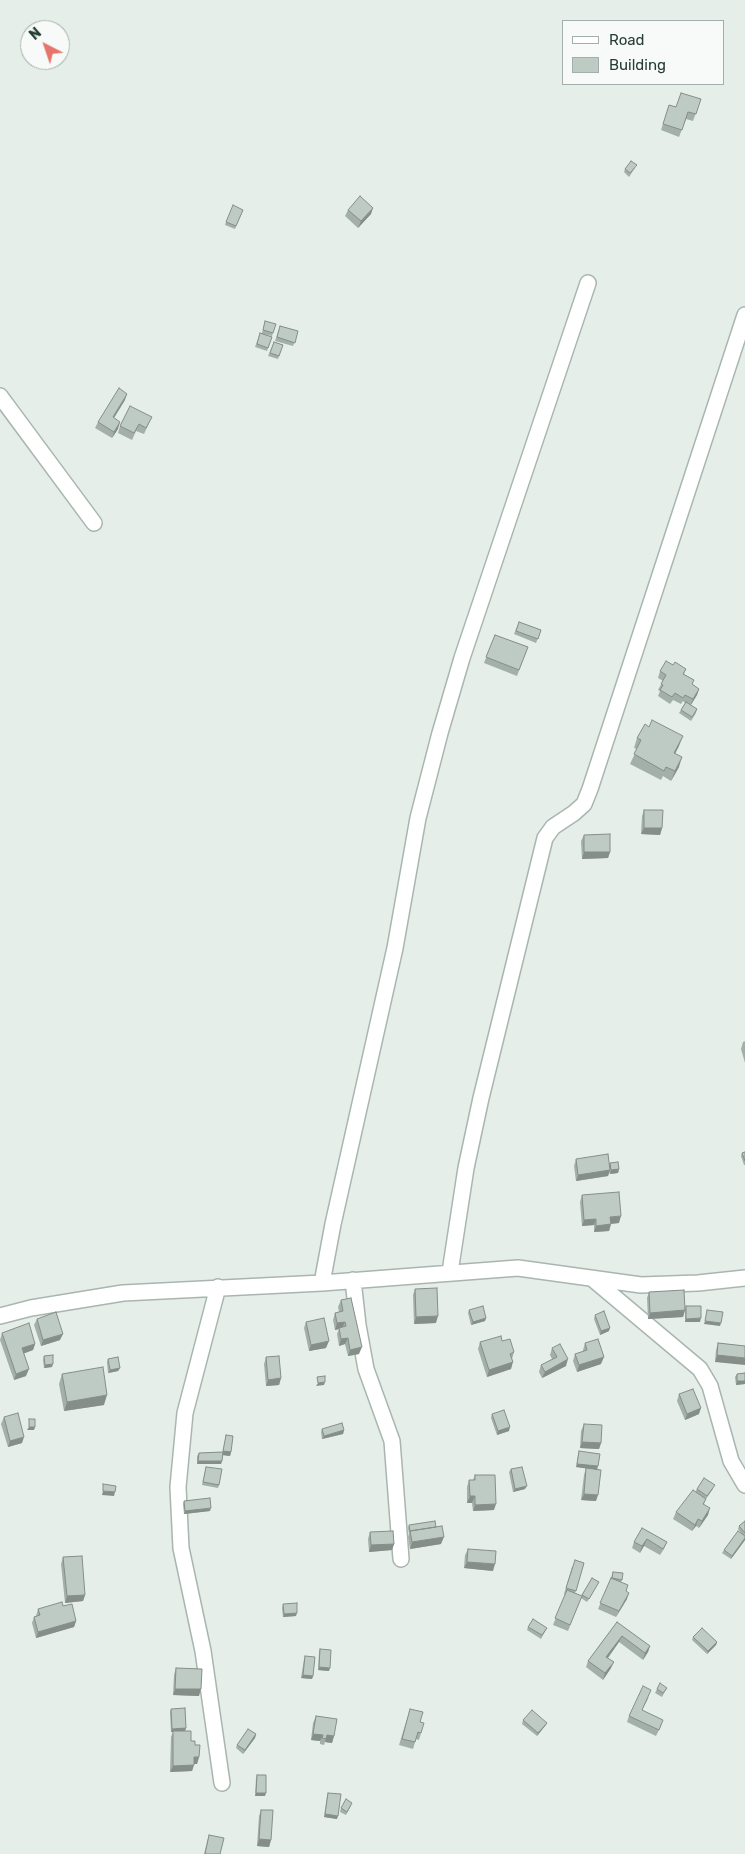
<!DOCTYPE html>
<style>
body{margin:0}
#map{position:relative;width:745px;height:1854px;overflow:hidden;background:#e6eee9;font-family:Rubik,sans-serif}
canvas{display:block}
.legend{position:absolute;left:562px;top:20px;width:162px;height:65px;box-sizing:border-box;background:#f7faf8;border:1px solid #a3afaa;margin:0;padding:6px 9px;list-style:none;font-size:15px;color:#263e34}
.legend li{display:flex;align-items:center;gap:10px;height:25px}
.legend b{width:25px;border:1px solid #a3afaa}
.north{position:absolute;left:20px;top:20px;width:50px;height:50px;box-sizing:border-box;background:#f7faf8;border:1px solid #a3afaa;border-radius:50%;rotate:319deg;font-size:14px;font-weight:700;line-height:20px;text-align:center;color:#263e34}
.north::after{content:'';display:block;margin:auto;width:18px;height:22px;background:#e6756c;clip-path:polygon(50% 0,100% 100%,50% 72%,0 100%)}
</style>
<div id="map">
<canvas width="745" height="1854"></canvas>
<ul class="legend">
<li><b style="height:6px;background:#fff"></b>Road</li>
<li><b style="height:14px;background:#becbc4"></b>Building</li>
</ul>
<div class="north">N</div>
</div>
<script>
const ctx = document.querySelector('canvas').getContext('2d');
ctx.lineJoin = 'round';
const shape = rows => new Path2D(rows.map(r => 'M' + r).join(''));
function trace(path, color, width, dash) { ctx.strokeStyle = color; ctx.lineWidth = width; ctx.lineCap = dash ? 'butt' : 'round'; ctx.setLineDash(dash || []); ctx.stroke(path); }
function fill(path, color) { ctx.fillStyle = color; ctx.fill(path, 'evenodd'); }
const minor = shape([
 [0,396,94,523],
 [450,1272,466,1168,481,1098,545,838,553,827,574,813,584,804,590,789,745,315],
 [353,1280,358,1325,366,1369,392,1441,401,1559],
 [594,1280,700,1369,710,1386,731,1461,745,1485],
 [322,1283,333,1224,395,948,418,818,440,733,462,658,588,283],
 [218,1287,185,1413,178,1487,181,1548,203,1651,222,1783],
 [0,1316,31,1308,123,1293,322,1283,518,1268,641,1285,698,1283,745,1278]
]);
trace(minor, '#a9b6af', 18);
trace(minor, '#fff', 15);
fill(shape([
 [701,99,693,121,686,119,679,137,661,130,669,105,676,107],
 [635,168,629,177,624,172,625,169],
 [243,210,235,229,225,225,226,222],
 [348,210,371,214,358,228,345,216],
 [265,321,273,333,272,336,265,334,272,337,267,351,255,347,260,333,262,333],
 [280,326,298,331,293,346,275,341],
 [274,342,283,345,278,359,268,356],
 [125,400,114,418,118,429,112,438,95,428,98,422],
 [152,417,144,434,136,431,132,440,118,433,120,426],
 [519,622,541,630,536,643,514,634],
 [495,635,528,647,517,676,484,663],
 [673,665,686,669,684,674,694,680,692,684,699,689,697,695,691,705,697,709,696,713,691,721,679,713,681,710,685,703,683,701,681,704,673,700,670,704,658,696,660,691,658,690,663,681,658,678,660,671],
 [637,738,679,746,675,753,679,767,671,781,663,776,661,780,630,764,637,749,634,748],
 [644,810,662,828,660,835,641,834,642,816],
 [584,835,610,852,608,858,582,859,581,841],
 [745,1041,745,1063,741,1049,743,1042],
 [745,1152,745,1165,744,1165,741,1156,742,1153],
 [576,1159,609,1164,610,1163,619,1169,618,1173,610,1174,609,1172,608,1176,576,1181,574,1166],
 [582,1195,619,1223,611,1224,609,1231,594,1232,594,1225,582,1226,580,1202],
 [415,1289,436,1323,414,1324,413,1295],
 [649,1292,685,1310,683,1317,648,1319,647,1298],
 [341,1300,359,1354,348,1356,345,1344,339,1346,337,1334,339,1329,335,1330,333,1320,335,1313,339,1312,338,1307],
 [686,1306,700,1322,685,1322,685,1309],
 [469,1310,486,1318,485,1321,471,1325,468,1313],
 [595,1315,609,1331,600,1335,594,1319],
 [37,1319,60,1340,41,1346,34,1325],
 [306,1322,326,1348,309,1351,304,1328],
 [2,1333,35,1344,33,1350,23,1354,26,1376,14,1380,0,1340],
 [502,1341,514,1352,512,1359,511,1369,487,1377,478,1349,480,1342],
 [585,1343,601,1364,577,1372,573,1361,575,1354,583,1352,583,1350],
 [718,1343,745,1346,715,1362,716,1350],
 [552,1348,566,1366,542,1378,539,1372,541,1365,552,1359,550,1355],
 [44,1356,52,1367,44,1368,43,1360],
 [266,1357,281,1378,279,1385,266,1386,264,1364],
 [108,1359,120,1368,118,1371,108,1373,107,1362],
 [745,1373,745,1384,736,1385,735,1377,737,1374],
 [62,1374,104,1405,64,1411,59,1384],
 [679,1394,699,1414,685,1420,677,1401],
 [492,1414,509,1431,497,1435,491,1418],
 [4,1417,22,1443,8,1447,1,1424],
 [584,1424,601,1443,599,1449,580,1448,581,1431],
 [322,1429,344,1430,343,1434,322,1439,321,1432],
 [226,1435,231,1452,230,1456,223,1455,222,1461,221,1464,197,1464,197,1456,199,1453,223,1452],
 [579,1451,597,1469,596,1501,581,1500,584,1475,586,1468,576,1467],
 [206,1467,219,1485,218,1488,202,1485],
 [511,1469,525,1489,513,1492,509,1472],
 [475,1475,494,1510,473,1511,472,1503,467,1503,467,1487,469,1480,473,1480],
 [697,1489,713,1489,706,1499,704,1504,708,1515,699,1528,696,1526,692,1531,673,1519,676,1512,695,1492],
 [184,1501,210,1511,184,1514,183,1504],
 [745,1521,745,1535,744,1536,745,1540,731,1559,722,1553,724,1550,741,1533,738,1529,739,1526],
 [409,1525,436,1527,441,1544,410,1549,408,1537,409,1534,408,1528],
 [642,1528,667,1542,664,1549,660,1555,644,1546,640,1553,632,1548,634,1542],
 [370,1532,394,1544,392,1550,369,1552,368,1539],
 [468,1549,493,1571,464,1568,465,1555],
 [63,1557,85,1595,83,1601,65,1603,61,1564],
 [584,1563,575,1593,581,1596,592,1578,599,1582,587,1602,581,1598,568,1631,553,1625,565,1595,564,1594,572,1567],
 [613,1572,622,1580,621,1582,626,1591,627,1599,616,1617,598,1609,611,1578],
 [283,1604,296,1616,283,1617,282,1608],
 [38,1609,76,1621,74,1627,36,1638,32,1623,34,1617,36,1616],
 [617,1622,650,1646,648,1652,643,1660,619,1642,608,1658,611,1668,603,1680,586,1667,588,1661],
 [528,1627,547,1628,541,1639,527,1630],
 [693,1637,717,1642,716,1645,707,1654,692,1640],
 [320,1649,329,1671,318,1670,319,1652],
 [305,1656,313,1676,312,1679,301,1678,304,1659],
 [176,1668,199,1696,173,1695,174,1675],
 [667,1688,662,1697,655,1693,657,1689],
 [649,1697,642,1710,661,1726,656,1736,627,1722,629,1716],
 [171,1709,186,1728,185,1731,191,1741,195,1745,199,1757,197,1764,194,1764,192,1771,170,1772,171,1737,173,1732,171,1732,170,1712],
 [410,1709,420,1722,421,1733,419,1740,416,1739,413,1749,399,1745],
 [316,1716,334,1736,332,1743,325,1742,324,1745,320,1744,320,1741,311,1740,313,1723],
 [523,1720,547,1723,545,1726,537,1736,522,1724],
 [256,1734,255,1738,243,1754,236,1748,237,1745],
 [257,1775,265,1796,255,1796,256,1778],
 [328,1793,337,1819,324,1817,327,1796],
 [351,1806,346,1815,340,1812,341,1808],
 [261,1810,271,1840,269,1847,257,1846,259,1816],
 [209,1835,220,1854,204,1854,207,1842]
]), '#a3afa9');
fill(shape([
 [373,208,371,214,358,228,361,221],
 [127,394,125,400,110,424,113,417],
 [120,422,118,429,112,438,114,432],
 [699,689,697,695,690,706,693,699],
 [683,736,679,746,671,762,674,753],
 [682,757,679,767,671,781,675,771],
 [644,828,662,828,660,835,641,834],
 [584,852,610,852,608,858,582,859],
 [619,1169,618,1173,610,1174,611,1170],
 [610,1170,608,1176,576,1181,578,1175],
 [621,1216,619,1223,608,1224,610,1217],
 [596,1219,594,1225,582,1226,584,1220],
 [611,1224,609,1231,594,1232,596,1226],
 [685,1310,683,1317,648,1319,650,1313],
 [438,1316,436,1323,414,1324,416,1317],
 [486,1318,485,1321,471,1325,473,1322],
 [701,1318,700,1322,685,1322,686,1319],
 [705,1321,721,1323,720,1326,704,1324],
 [345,1322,342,1328,339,1328,339,1329,335,1330,337,1323],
 [610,1328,609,1331,600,1335,601,1331],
 [63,1334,60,1340,41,1346,43,1340],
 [348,1338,345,1344,339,1346,341,1339],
 [329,1341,326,1348,309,1351,311,1345],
 [35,1344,33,1350,19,1355,22,1348],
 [362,1347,359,1354,348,1356,350,1350],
 [717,1355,745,1358,745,1365,715,1362],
 [604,1357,601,1364,577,1372,579,1365],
 [568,1359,566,1366,542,1378,545,1372],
 [513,1362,511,1369,487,1377,489,1370],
 [53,1364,52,1367,44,1368,45,1365],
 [120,1368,118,1371,108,1373,110,1370],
 [29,1369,26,1376,14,1380,16,1374],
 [281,1378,279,1385,266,1386,268,1380],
 [737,1381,745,1381,745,1384,736,1385],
 [325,1382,324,1385,316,1386,318,1383],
 [107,1395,104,1405,64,1411,67,1402],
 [701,1408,699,1414,685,1420,687,1414],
 [29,1427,35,1427,34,1430,27,1430],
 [510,1427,509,1431,497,1435,498,1431],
 [344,1430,343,1434,322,1439,324,1436],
 [24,1437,22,1443,8,1447,10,1441],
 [582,1442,601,1443,599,1449,580,1448],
 [223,1451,231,1452,230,1456,222,1455],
 [198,1461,222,1461,221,1464,197,1464],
 [577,1464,598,1466,597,1470,576,1467],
 [527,1486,525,1489,513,1492,515,1489],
 [103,1491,115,1492,114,1496,102,1495],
 [584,1494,598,1495,596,1501,581,1500],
 [470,1496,475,1496,472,1503,467,1503],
 [496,1504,494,1510,473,1511,475,1505],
 [211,1508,210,1511,184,1514,185,1511],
 [710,1508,708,1515,699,1528,702,1521],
 [698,1519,696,1526,692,1531],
 [444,1537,441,1544,410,1549,412,1542],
 [745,1538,745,1540,731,1559,732,1556],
 [647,1539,644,1546,640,1553,642,1546],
 [394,1544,392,1550,369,1552,371,1545],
 [467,1562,495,1564,493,1571,464,1568],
 [629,1593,627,1599,616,1617,619,1611],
 [85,1595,83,1601,65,1603,67,1596],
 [297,1613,296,1616,283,1617,284,1614],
 [76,1621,74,1627,36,1638,38,1632],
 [622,1636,619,1642,604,1663,606,1657],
 [717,1642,716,1645,707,1654,708,1651],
 [650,1646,648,1652,643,1660,645,1653],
 [614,1662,611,1668,603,1680,605,1673],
 [319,1667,330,1668,329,1671,318,1670],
 [303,1675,313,1676,312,1679,301,1678],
 [175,1689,201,1689,199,1696,173,1695],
 [547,1723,545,1726,537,1736,538,1733],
 [186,1728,185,1731,171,1732,172,1729],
 [256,1734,255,1738,243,1754,245,1750],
 [313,1734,323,1735,320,1741,311,1740],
 [327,1735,334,1736,332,1743,325,1742],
 [194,1757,199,1757,197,1764,192,1764],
 [194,1765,192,1771,170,1772,173,1766],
 [256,1793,266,1793,265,1796,255,1796],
 [325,1814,338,1816,337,1819,324,1817],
 [259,1839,271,1840,269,1847,257,1846]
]), '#858e89');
const building = shape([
 [681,93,701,99,696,114,688,112,682,130,663,124,669,105,676,107,681,93],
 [631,161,637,165,630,173,625,169,631,161],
 [360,196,373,208,361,221,348,210,360,196],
 [233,205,243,210,236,226,226,222,233,205],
 [265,321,276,324,273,333,263,330,265,321],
 [280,326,298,331,295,343,277,337,280,326],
 [260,333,272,337,268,348,257,344,260,333],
 [274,342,283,345,279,356,270,353,274,342],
 [119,388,127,394,113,417,120,422,114,432,98,422,119,388],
 [130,406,152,417,146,428,139,424,134,433,120,426,130,406],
 [519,622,541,630,538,639,516,631,519,622],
 [495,635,528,647,519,670,486,657,495,635],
 [666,661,673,665,675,662,686,669,683,674,694,680,692,684,699,689,693,699,685,695,683,698,675,693,672,697,660,690,663,685,661,684,666,675,660,671,666,661],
 [686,702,697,709,692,717,681,710,686,702],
 [652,720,683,736,674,753,682,757,675,771,666,767,664,771,634,754,641,740,637,738,645,724,649,727,652,720],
 [644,810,663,810,662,828,644,828,644,810],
 [610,834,610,852,584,852,584,835,610,834],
 [745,1152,745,1161,742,1153,745,1152],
 [608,1154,610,1170,578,1175,576,1159,608,1154],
 [618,1162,619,1169,611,1170,610,1163,618,1162],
 [619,1192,621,1216,610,1217,611,1224,596,1226,596,1219,584,1220,582,1195,619,1192],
 [437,1288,438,1316,416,1317,415,1289,437,1288],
 [684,1290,685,1310,650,1313,649,1292,684,1290],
 [351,1298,362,1347,350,1350,348,1338,341,1339,339,1328,346,1326,345,1322,337,1323,335,1313,343,1311,341,1300,351,1298],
 [483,1306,486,1318,473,1322,469,1310,483,1306],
 [686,1306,701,1306,701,1318,686,1319,686,1306],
 [707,1310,723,1312,721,1323,705,1321,707,1310],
 [604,1311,610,1328,601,1331,595,1315,604,1311],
 [56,1312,63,1334,43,1340,37,1319,56,1312],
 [324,1318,329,1341,311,1345,306,1322,324,1318],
 [29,1323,35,1344,22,1348,29,1369,16,1374,2,1333,29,1323],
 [501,1336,502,1341,510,1339,514,1352,510,1354,513,1362,489,1370,480,1342,501,1336],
 [598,1339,604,1357,579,1365,575,1354,587,1350,585,1343,598,1339],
 [718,1343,745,1346,745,1358,717,1355,718,1343],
 [560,1344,568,1359,545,1372,541,1365,557,1357,552,1348,560,1344],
 [53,1355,53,1364,45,1365,44,1356,53,1355],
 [279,1356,281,1378,268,1380,266,1357,279,1356],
 [118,1357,120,1368,110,1370,108,1359,118,1357],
 [103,1367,107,1395,67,1402,62,1374,103,1367],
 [745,1373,745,1381,737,1381,737,1374,745,1373],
 [325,1376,325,1382,318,1383,317,1377,325,1376],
 [693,1389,701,1408,687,1414,679,1394,693,1389],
 [504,1410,510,1427,498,1431,492,1414,504,1410],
 [18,1413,24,1437,10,1441,4,1417,18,1413],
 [29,1419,35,1419,35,1427,29,1427,29,1419],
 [342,1423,344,1430,324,1436,322,1429,342,1423],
 [584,1424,602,1425,601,1443,582,1442,584,1424],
 [226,1435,233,1436,231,1452,223,1451,226,1435],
 [579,1451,600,1454,598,1466,577,1464,579,1451],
 [223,1452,222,1461,198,1461,199,1453,223,1452],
 [206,1467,222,1469,219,1485,203,1482,206,1467],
 [522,1467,527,1486,515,1489,511,1469,522,1467],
 [586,1468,601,1470,598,1495,584,1494,586,1468],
 [475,1475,495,1475,496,1504,475,1505,475,1496,470,1496,469,1480,475,1480,475,1475],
 [704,1478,715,1485,707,1496,697,1489,704,1478],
 [103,1484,116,1486,115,1492,103,1491,103,1484],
 [693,1490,706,1499,703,1504,710,1508,702,1521,698,1519,695,1525,676,1512,693,1490],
 [210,1498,211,1508,185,1511,184,1501,210,1498],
 [435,1521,436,1527,410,1531,409,1525,435,1521],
 [745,1521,745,1533,739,1526,745,1521],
 [442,1526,444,1537,412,1542,410,1531,442,1526],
 [642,1528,667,1542,663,1549,647,1539,642,1546,634,1542,642,1528],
 [393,1531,394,1544,371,1545,370,1532,393,1531],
 [738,1531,745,1536,745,1538,732,1556,724,1550,738,1531],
 [468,1549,496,1551,495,1564,467,1562,468,1549],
 [82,1556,85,1595,67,1596,63,1557,82,1556],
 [575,1560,584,1563,576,1591,566,1588,575,1560],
 [613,1572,623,1573,622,1580,612,1578,613,1572],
 [592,1578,599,1582,589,1599,582,1595,592,1578],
 [611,1578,628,1585,626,1591,629,1593,619,1611,600,1603,611,1578],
 [567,1590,582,1596,570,1625,555,1618,567,1590],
 [62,1602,63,1606,72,1604,76,1621,38,1632,34,1617,40,1615,38,1609,62,1602],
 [297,1603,297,1613,284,1614,283,1604,297,1603],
 [533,1619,547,1628,542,1635,528,1627,533,1619],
 [617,1622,650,1646,645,1653,622,1636,606,1657,614,1662,605,1673,588,1661,617,1622],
 [702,1628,717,1642,708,1651,693,1637,702,1628],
 [320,1649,331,1650,330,1668,319,1667,320,1649],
 [305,1656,315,1657,313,1676,303,1675,305,1656],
 [176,1668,202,1669,201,1689,175,1689,176,1668],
 [660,1683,667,1688,663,1693,657,1689,660,1683],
 [643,1686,651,1690,642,1710,663,1720,659,1730,629,1716,643,1686],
 [185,1708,186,1728,172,1729,171,1709,185,1708],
 [410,1709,423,1712,420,1722,424,1723,421,1733,418,1732,415,1742,402,1739,410,1709],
 [532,1710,547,1723,538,1733,523,1720,532,1710],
 [316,1716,337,1719,334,1736,327,1735,326,1739,322,1738,323,1735,313,1734,316,1716],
 [248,1729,256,1734,245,1750,237,1745,248,1729],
 [173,1731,191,1731,191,1741,195,1741,195,1745,200,1745,199,1757,194,1757,194,1765,173,1766,173,1731],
 [257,1775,266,1775,266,1793,256,1793,257,1775],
 [328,1793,341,1794,338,1816,325,1814,328,1793],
 [346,1799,352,1803,347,1812,341,1808,346,1799],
 [261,1810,273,1810,271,1840,259,1839,261,1810],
 [209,1835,224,1838,220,1854,205,1854,209,1835]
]);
fill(building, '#becbc4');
trace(building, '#858e89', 1);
</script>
